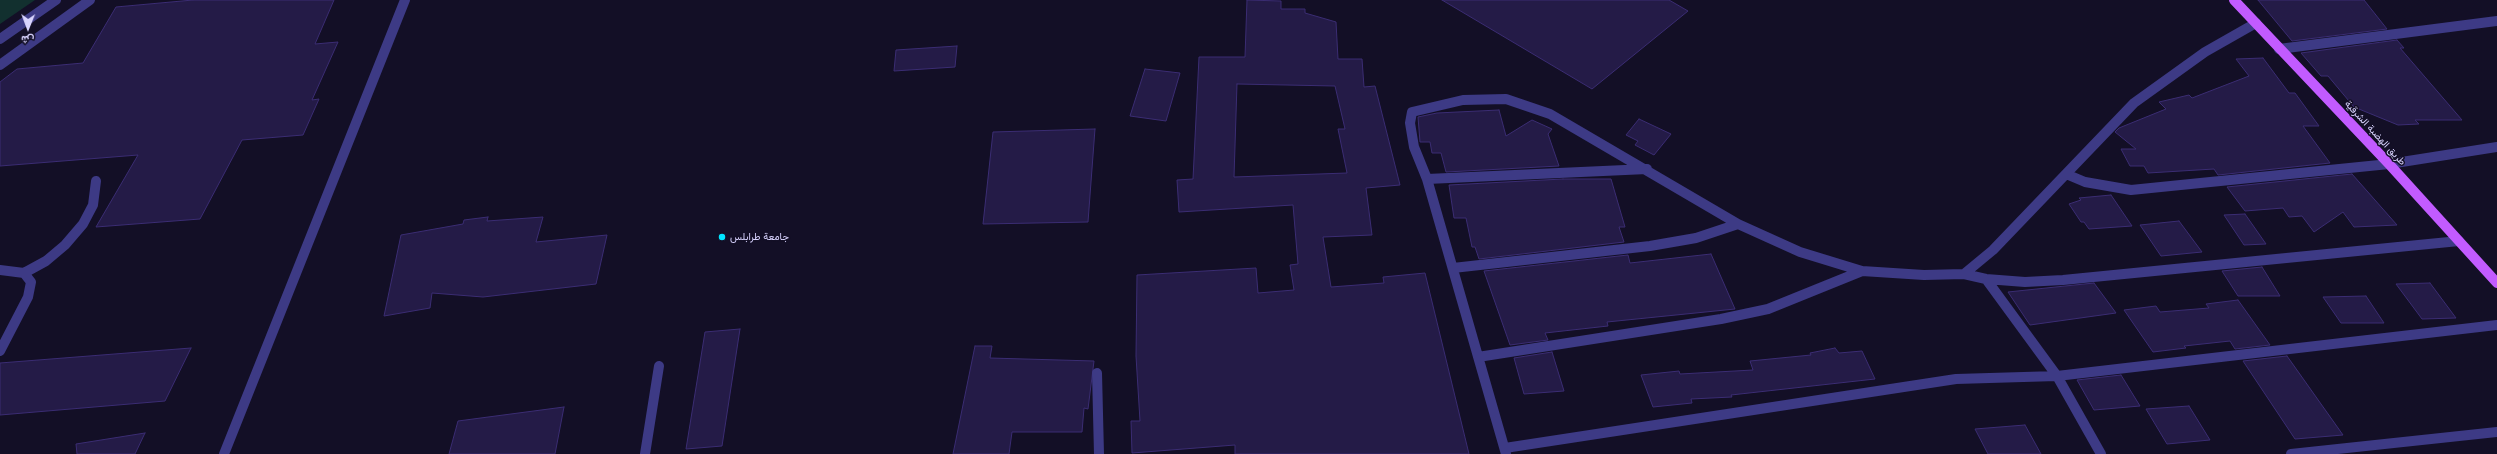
<!DOCTYPE html>
<meta charset="utf-8">
<style>
body{margin:0}
#map{position:relative;width:2497px;height:454px;overflow:hidden;background:#130f26;font-family:Helvetica,Vazirmatn,sans-serif}
canvas{display:block}
.north{position:absolute;left:8px;top:8px;width:40px;height:40px;-webkit-text-stroke:3px #130f26;paint-order:stroke;rotate:181deg;font-size:11px;font-weight:700;line-height:16px;text-align:center;color:#d9d4ff}
.north::after{content:'';display:block;margin:auto;width:14px;height:18px;background:#d9d4ff;clip-path:polygon(50% 0,100% 100%,50% 72%,0 100%)}
</style>
<div id="map">
<canvas width="2497" height="454"></canvas>
<div class="north">ش</div>
</div>
<script>
const ctx = document.querySelector('canvas').getContext('2d');
ctx.lineJoin = 'round';
function fill(path, color) { ctx.fillStyle = color; ctx.fill(path, 'evenodd'); }
const shape = rows => new Path2D(rows.map(r => 'M' + r).join(''));
function trace(path, color, width, dash) { ctx.strokeStyle = color; ctx.lineWidth = width; ctx.lineCap = dash ? 'butt' : 'round'; ctx.setLineDash(dash || []); ctx.stroke(path); }
function label(font, color, halo, rows, align = 'center') {
  ctx.font = font + ' Helvetica,Vazirmatn,sans-serif'; ctx.lineWidth = 3; ctx.setLineDash([]); ctx.textBaseline = 'middle'; ctx.strokeStyle = halo; ctx.fillStyle = color; for (const [text, x, y, turn = 0] of rows) {
    ctx.save(); ctx.translate(x, y); ctx.rotate((+turn || 0) * Math.PI / 180); ctx.textAlign = isNaN(turn) ? turn : align; if (halo) ctx.strokeText(text, 0, 0); ctx.fillText(text, 0, 0); ctx.restore();
  }
}
fill(shape([
 [0,0,35,0,0,24]
]), '#12302f');
const building = shape([
 [193,0,334,0,315,44,338,42,312,100,319,99,303,135,242,140,200,219,96,227,138,155,0,166,0,82,17,69,83,63,116,7,193,0],
 [1247,0,1281,1,1281,9,1305,9,1305,13,1336,22,1338,59,1362,59,1364,87,1375,86,1400,185,1366,188,1372,235,1323,237,1331,287,1384,283,1383,277,1425,273,1469,454,1235,454,1235,445,1132,453,1131,421,1140,421,1136,356,1137,275,1256,268,1258,293,1294,290,1290,265,1298,264,1293,205,1179,212,1177,180,1193,179,1199,57,1245,57,1247,0],
 [1237,84,1335,86,1345,129,1338,129,1347,173,1234,177,1237,84],
 [1442,0,1669,0,1688,11,1592,89,1442,0],
 [2258,0,2364,0,2387,29,2292,41,2258,0],
 [2397,40,2404,48,2400,48,2462,120,2415,120,2419,124,2398,125,2354,107,2328,76,2321,76,2301,53,2397,40],
 [957,46,955,67,894,71,896,50,957,46],
 [2263,58,2289,93,2295,93,2319,126,2303,126,2330,163,2218,175,2214,169,2148,173,2144,166,2130,166,2121,149,2136,149,2115,132,2119,128,2166,109,2159,102,2189,95,2192,98,2249,76,2236,59,2263,58],
 [1145,69,1180,73,1166,121,1130,116,1145,69],
 [1499,110,1506,136,1532,120,1552,129,1548,134,1559,166,1446,172,1441,153,1432,153,1430,142,1420,142,1418,117,1437,113,1499,110],
 [1639,119,1671,134,1654,155,1635,145,1638,141,1626,135,1639,119],
 [1095,129,1088,222,983,224,993,132,1095,129],
 [2352,174,2397,225,2354,227,2343,212,2314,232,2302,216,2289,217,2283,208,2245,211,2227,187,2352,174],
 [1563,179,1611,179,1625,227,1619,227,1624,242,1479,259,1475,247,1472,247,1466,218,1454,218,1449,185,1563,179],
 [2111,195,2132,226,2089,229,2084,222,2081,222,2069,204,2081,200,2079,198,2111,195],
 [2245,214,2266,244,2244,245,2224,215,2245,214],
 [488,217,487,221,543,217,536,242,607,235,596,284,483,297,432,293,430,308,384,316,401,235,463,224,464,220,488,217],
 [2179,221,2202,252,2161,256,2140,225,2179,221],
 [1711,254,1735,309,1607,322,1608,326,1545,333,1548,340,1510,345,1484,271,1628,255,1630,263,1711,254],
 [2262,267,2280,296,2238,296,2222,271,2262,267],
 [2094,283,2116,313,2030,325,2008,292,2094,283],
 [2430,283,2456,318,2422,319,2396,284,2430,283],
 [2366,296,2384,323,2341,323,2323,297,2366,296],
 [2238,300,2270,345,2235,349,2230,341,2184,346,2186,348,2153,352,2124,310,2156,306,2160,312,2209,308,2206,304,2238,300],
 [740,329,722,446,686,449,705,332,740,329],
 [975,346,992,346,990,358,1094,361,1088,409,1084,408,1082,432,1012,432,1009,454,953,454,975,346],
 [191,348,165,401,0,415,0,363,191,348],
 [1835,348,1839,353,1862,351,1875,379,1731,395,1732,397,1691,399,1692,403,1653,407,1641,375,1679,371,1680,374,1753,370,1750,361,1811,355,1810,353,1835,348],
 [1552,352,1564,391,1524,394,1514,358,1552,352],
 [2287,356,2343,435,2295,439,2243,361,2287,356],
 [2121,375,2140,406,2094,410,2077,380,2121,375],
 [2189,406,2210,440,2167,444,2146,409,2189,406],
 [564,407,555,454,449,454,458,421,564,407],
 [2025,425,2041,454,1988,454,1975,429,2025,425],
 [145,433,135,454,77,454,76,444,145,433]
]);
fill(building, '#241b47');
trace(building, '#3b2d73', 1);
trace(shape([
 [0,270,24,273,31,282,28,297,0,351],
 [24,273,46,261,65,245,83,224,93,205,96,181],
 [1097,373,1099,454],
 [645,454,659,366]
]), '#3d3a85', 10);
trace(shape([
 [0,39,56,0],
 [2279,49,2497,21],
 [0,65,90,0],
 [2066,174,2085,182,2131,190,2389,164,2497,147],
 [1427,179,1647,169],
 [1453,268,1650,246,1696,238,1738,224],
 [1964,274,1986,279,2025,282,2063,280,2459,241],
 [1986,279,2057,376,2101,454],
 [1478,357,1721,319,1768,309,1862,271],
 [1505,448,1956,379,2057,376,2497,325],
 [224,454,405,0],
 [1506,454,1427,179,1414,147,1410,123,1412,112,1463,100,1506,99,1550,114,1738,224,1800,252,1862,271,1924,275,1964,274,1993,250,2134,103,2205,52,2256,23],
 [2291,454,2497,432]
]), '#3d3a85', 10);
trace(shape([
 [2234,0,2389,164,2497,283]
]), '#c25bff', 10);
for (const [x, y, r, color] of [
 [722,237,4,"#00e5ff"]
]) { const dot = new Path2D(); dot.arc(x, y, r, 0, 2 * Math.PI); ctx.fillStyle = color; ctx.fill(dot); trace(dot, '#130f26', 1.5); }
label('10px', '#d9d4ff', '#130f26', [
 ["طريق الهضبة الشرقية",2375,133,47]
]);
label('10px', '#d9d4ff', '#130f26', [
 ["جامعة طرابلس",730,237]
], 'left');
</script>
